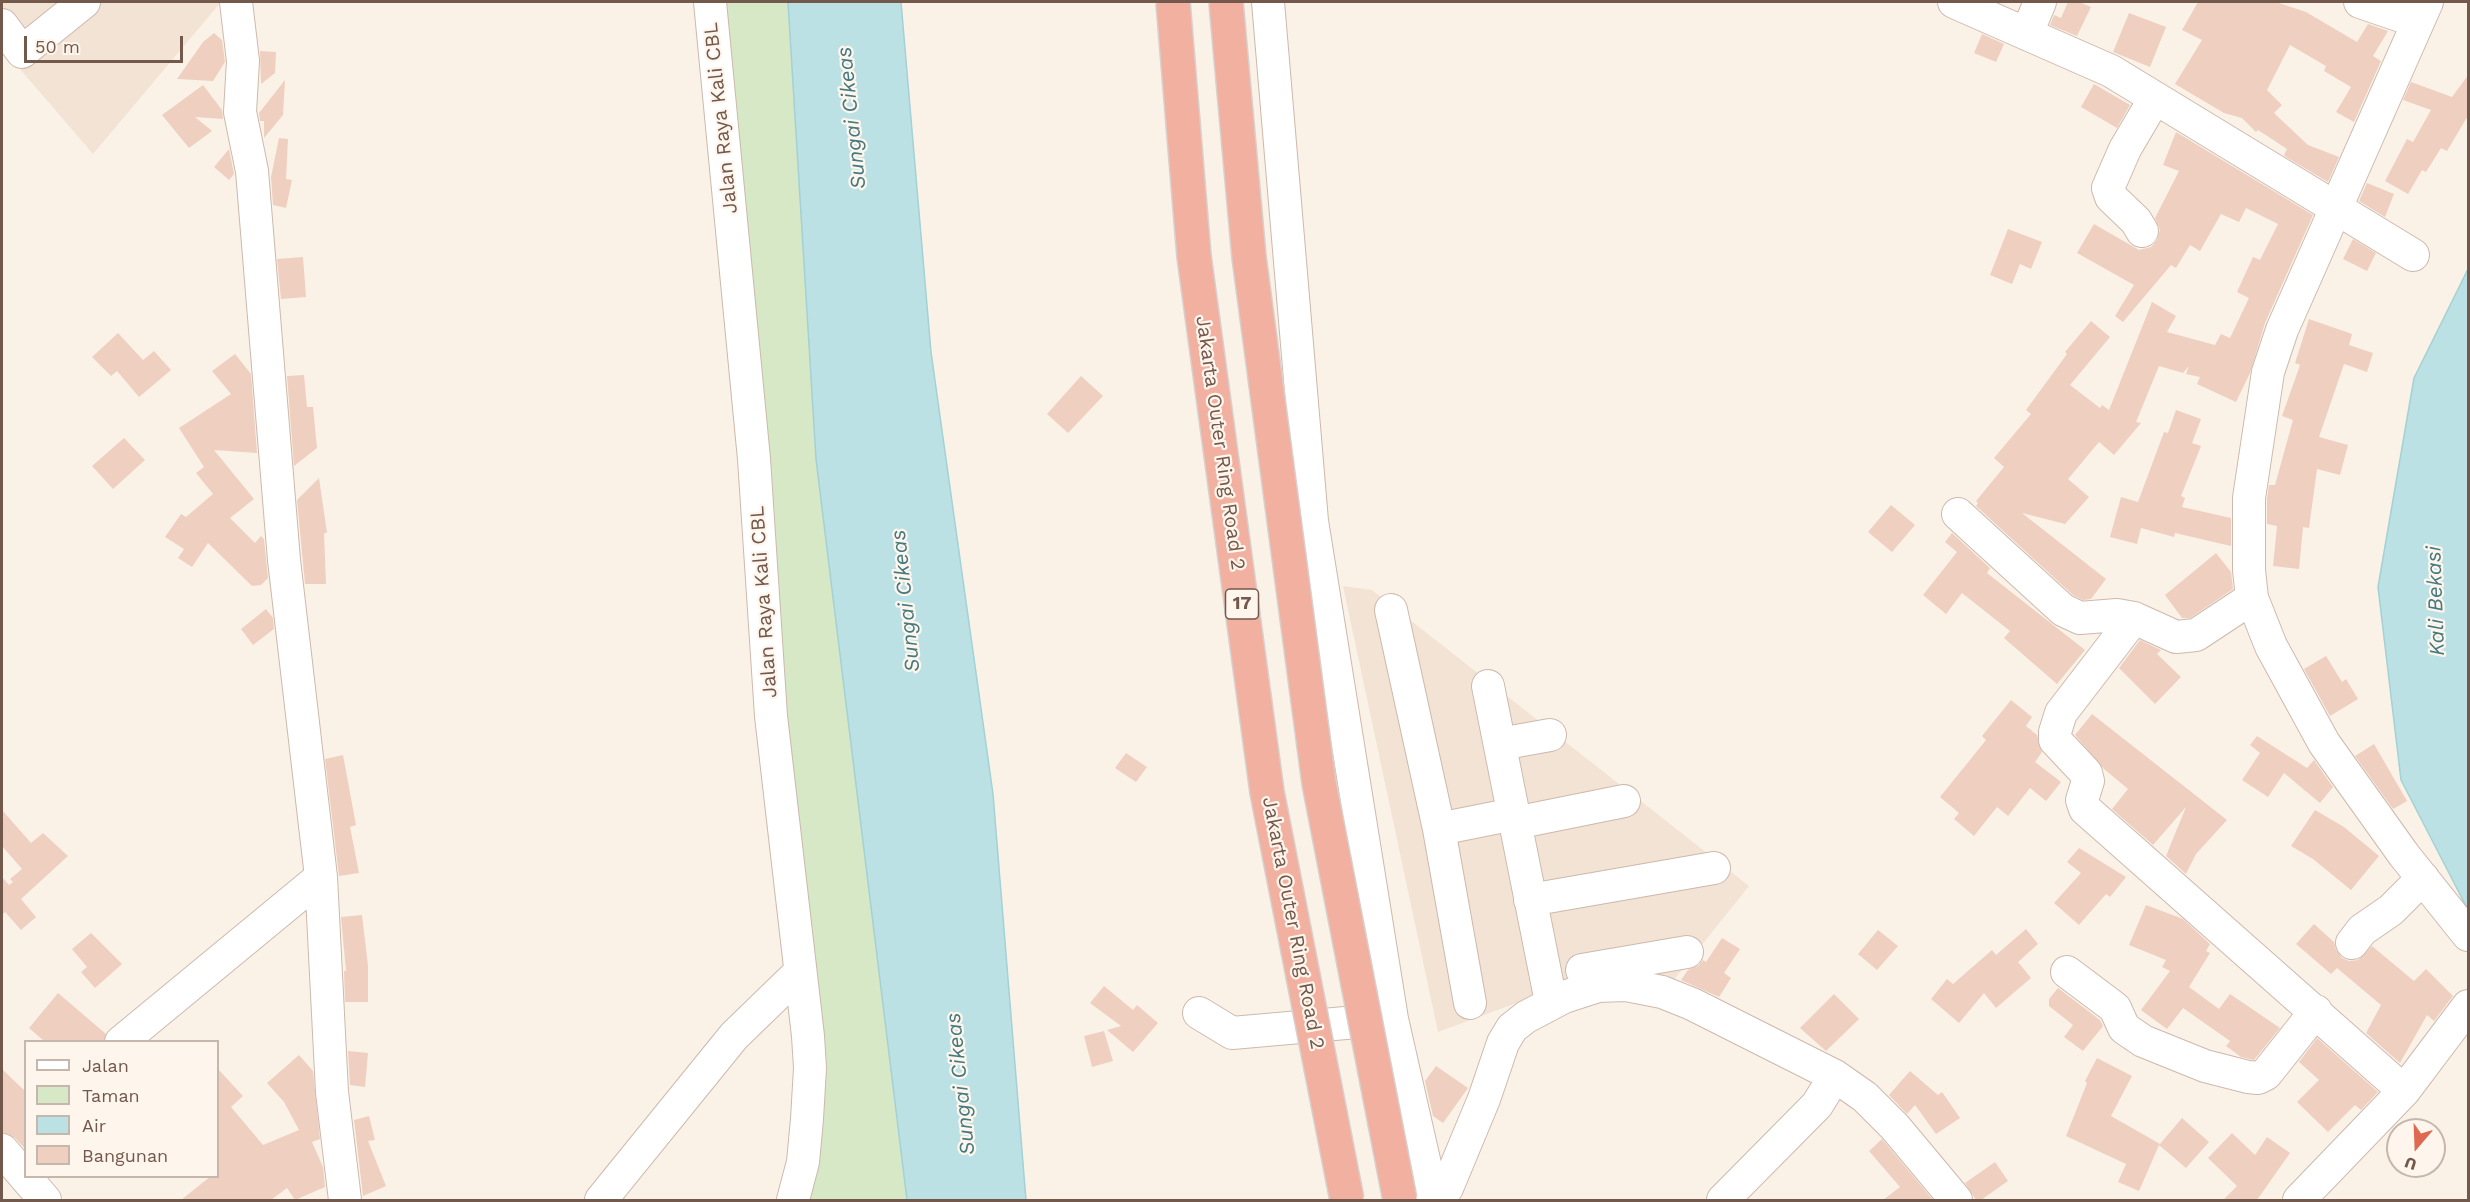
<!DOCTYPE html>
<style>
body{margin:0}
#map{position:relative;width:2470px;height:1202px;overflow:hidden;background:#fbf2e7;font-family:"Work Sans",sans-serif}
canvas{display:block}
.frame{position:absolute;inset:0;border:3px solid #73584c;pointer-events:none}
.legend{position:absolute;left:24px;top:1040px;width:195px;height:138px;box-sizing:border-box;background:#fef6ed;border:2px solid #c6b7ad;margin:0;padding:8px 10px;list-style:none;font-size:18px;color:#73584c}
.legend li{display:flex;align-items:center;gap:12px;height:30px}
.legend b{width:30px;border:2px solid #c6b7ad}
.north{position:absolute;left:2386px;top:1118px;width:60px;height:60px;box-sizing:border-box;background:#fef6ed;border:2px solid #c6b7ad;border-radius:50%;rotate:199deg;font-size:16px;font-weight:700;line-height:24px;text-align:center;color:#73584c}
.north::after{content:'';display:block;margin:auto;width:21px;height:27px;background:#df6852;clip-path:polygon(50% 0,100% 100%,50% 72%,0 100%)}
.scale{position:absolute;left:24px;top:36px;width:159px;height:27px;box-sizing:border-box;border:3px solid #73584c;border-top:0;padding-left:8px;font-size:18px;line-height:21px;white-space:nowrap;color:#73584c;-webkit-text-stroke:4px #fef6ed;paint-order:stroke}
</style>
<div id="map">
<canvas width="2470" height="1202"></canvas>
<div class="frame"></div>
<ul class="legend">
<li><b style="height:8px;background:#fff"></b>Jalan</li>
<li><b style="height:16px;background:#d6e8c5"></b>Taman</li>
<li><b style="height:16px;background:#bce1e4"></b>Air</li>
<li><b style="height:16px;background:#efcfc0"></b>Bangunan</li>
</ul>
<div class="north">U</div>
<div class="scale">50 m</div>
</div>
<script>
const ctx = document.querySelector('canvas').getContext('2d');
ctx.lineJoin = 'round';
function fill(path, color) { ctx.fillStyle = color; ctx.fill(path, 'evenodd'); }
const shape = rows => new Path2D(rows.map(r => 'M' + r).join(''));
function trace(path, color, width, dash) { ctx.strokeStyle = color; ctx.lineWidth = width; ctx.lineCap = dash ? 'butt' : 'round'; ctx.setLineDash(dash || []); ctx.stroke(path); }
function label(font, color, halo, rows, align = 'center') {
  ctx.font = font + ' "Work Sans",sans-serif'; ctx.lineWidth = 4.5; ctx.setLineDash([]); ctx.textBaseline = 'middle'; ctx.strokeStyle = halo; ctx.fillStyle = color; for (const [text, x, y, turn = 0] of rows) {
    ctx.save(); ctx.translate(x, y); ctx.rotate((+turn || 0) * Math.PI / 180); ctx.textAlign = isNaN(turn) ? turn : align; if (halo) ctx.strokeText(text, 0, 0); ctx.fillText(text, 0, 0); ctx.restore();
  }
}
fill(shape([
 [2,2,221,2,93,154,2,48],
 [1343,586,1372,590,1749,886,1673,981,1579,980,1438,1032]
]), '#f2e3d5');
fill(shape([
 [724,2,788,2,841,659,907,1200,793,1200,810,1068]
]), '#d6e8c5');
const water = shape([
 [788,2,901,2,931,352,993,794,1026,1200,907,1200,816,459,788,2],
 [2468,269,2468,910,2401,780,2378,587,2414,378,2468,269]
]);
fill(water, '#bce1e4');
trace(water, '#a3d1d5', 1.5);
fill(shape([
 [2068,2,2079,2,2091,7,2077,36,2050,25,2054,15,2061,18],
 [2198,2,2276,2,2306,12,2357,42,2368,24,2388,31,2373,56,2381,61,2354,122,2336,112,2351,87,2324,71,2326,66,2290,45,2267,90,2282,105,2274,113,2308,145,2339,157,2328,182,2286,157,2284,155,2287,149,2258,130,2256,132,2242,118,2224,113,2175,84,2202,40,2182,30],
 [2129,13,2166,27,2150,67,2113,52],
 [214,33,222,40,225,62,213,81,177,79,203,42],
 [1982,34,2004,44,1996,62,1974,53],
 [260,51,276,52,275,73,261,84],
 [2469,74,2469,114,2447,151,2441,148,2426,172,2422,170,2408,194,2385,181,2407,139,2413,142,2431,110,2403,100,2411,82,2452,97],
 [285,80,283,115,264,138,264,121,260,121,259,113],
 [2094,84,2130,105,2117,128,2081,107],
 [203,85,222,110,223,119,195,117,212,131,189,148,162,115],
 [2176,132,2313,215,2265,323,2250,373,2236,402,2197,384,2200,377,2186,374,2189,366,2183,373,2159,366,2136,422,2141,423,2114,455,2099,442,2068,479,2089,497,2065,524,2022,513,2106,579,2091,599,2083,600,2073,595,1976,506,1978,503,1976,501,2004,467,1994,458,2031,414,2026,410,2067,354,2065,352,2091,321,2110,337,2070,385,2100,408,2102,405,2109,410,2152,302,2176,316,2167,332,2215,345,2221,334,2230,338,2249,298,2237,292,2253,257,2260,260,2278,224,2246,208,2239,222,2221,214,2200,251,2190,245,2176,268,2171,265,2123,322,2115,316,2134,285,2077,253,2094,224,2139,250,2151,247,2157,240,2160,230,2155,218,2179,171,2163,165],
 [279,138,288,139,286,179,292,180,286,208,273,205,271,177],
 [229,149,234,174,229,180,214,167],
 [2367,183,2394,194,2385,217,2359,201],
 [2008,229,2042,242,2031,269,2020,264,2012,284,1990,275],
 [2353,239,2376,253,2367,271,2343,259],
 [303,257,306,297,281,299,277,259],
 [2309,319,2352,334,2349,345,2373,353,2367,372,2344,364,2319,437,2348,445,2340,475,2317,469,2309,528,2303,527,2299,569,2273,566,2277,526,2267,524,2267,499,2269,485,2275,485,2293,420,2282,416,2300,365,2295,363],
 [118,333,143,360,154,351,171,370,139,397,117,371,111,376,92,357],
 [235,354,251,374,257,453,214,450,254,499,230,518,255,543,261,536,264,539,268,578,261,585,252,586,208,543,192,567,178,558,184,549,165,537,181,514,186,517,213,494,196,473,204,467,179,428,231,394,212,371],
 [304,375,307,407,313,407,317,448,294,466,287,376],
 [1081,376,1103,396,1068,433,1047,414],
 [2176,410,2201,419,2192,443,2201,446,2181,496,2185,498,2182,507,2231,518,2231,546,2175,533,2174,537,2141,528,2137,544,2110,537,2121,497,2138,502,2164,432,2168,433],
 [124,438,145,460,113,489,92,466],
 [319,478,327,533,324,533,326,584,305,584,297,500],
 [1891,505,1915,525,1892,552,1868,532],
 [1952,533,1990,568,1987,573,2085,650,2057,684,2004,638,2010,631,1962,593,1946,614,1923,595,1957,552,1945,542],
 [2216,553,2231,572,2233,589,2190,618,2182,618,2165,595],
 [266,609,273,618,274,629,253,645,241,629],
 [2140,640,2161,650,2157,654,2181,677,2155,704,2119,668],
 [2326,656,2342,682,2346,679,2358,699,2330,716,2304,669],
 [2011,700,2032,717,2026,726,2037,735,2042,752,2035,762,2061,782,2046,801,2030,788,2008,816,1997,807,1974,836,1954,819,1959,813,1940,797,1986,740,1982,736],
 [2092,714,2227,820,2196,854,2186,874,2166,856,2186,807,2153,845,2112,809,2128,789,2104,769,2075,735],
 [2257,736,2307,768,2314,760,2333,787,2320,803,2284,773,2268,797,2242,780,2260,753,2250,745],
 [2374,744,2407,801,2393,809,2355,756],
 [1126,753,1147,767,1136,782,1115,768],
 [343,755,356,825,350,827,359,873,339,876,325,759],
 [2,810,31,843,43,833,68,856,21,899,36,917,21,930,5,912,2,915,2,877,9,885,13,882,10,879,22,869,2,846],
 [2315,810,2344,827,2379,856,2351,890,2313,859,2291,846],
 [2079,848,2126,877,2110,897,2106,894,2079,925,2054,903,2081,873,2067,862],
 [2146,905,2183,919,2210,944,2206,951,2210,953,2189,987,2219,1009,2230,994,2280,1028,2254,1060,2241,1057,2226,1046,2230,1041,2183,1008,2167,1029,2141,1010,2170,971,2162,967,2166,960,2129,945],
 [362,915,368,966,368,1002,345,1002,344,971,346,971,341,917],
 [2314,924,2334,942,2336,950,2342,958,2349,961,2358,960,2372,946,2414,981,2426,969,2453,996,2434,1021,2427,1015,2400,1063,2366,1033,2381,1005,2337,968,2331,974,2296,944],
 [2026,929,2038,944,2018,962,2031,978,1996,1008,1984,993,1959,1023,1931,999,1947,979,1953,984,1992,950,1996,955],
 [1878,930,1898,946,1877,970,1858,954],
 [91,933,122,964,95,988,81,972,87,967,72,949],
 [1722,938,1740,949,1724,973,1731,978,1719,997,1681,980,1688,970,1698,966,1703,960,1706,962],
 [1104,986,1133,1010,1137,1005,1158,1023,1133,1052,1107,1030,1121,1026,1090,1003],
 [2058,988,2100,1020,2103,1026,2083,1051,2064,1037,2073,1025,2049,1006,2049,999],
 [58,993,106,1034,104,1041,44,1041,29,1028],
 [1834,994,1859,1019,1826,1051,1800,1028],
 [1104,1031,1113,1061,1092,1067,1084,1036],
 [2317,1038,2378,1092,2361,1110,2355,1105,2328,1132,2297,1102,2319,1080,2299,1062],
 [348,1051,368,1053,365,1087,350,1085],
 [299,1055,313,1071,320,1139,312,1142,323,1167,325,1187,295,1200,287,1188,271,1200,181,1200,211,1176,218,1176,219,1170,218,1069,243,1096,231,1107,263,1145,299,1130,284,1102,267,1083],
 [2097,1058,2132,1076,2111,1116,2160,1144,2182,1118,2209,1142,2186,1168,2159,1145,2139,1191,2118,1182,2126,1164,2066,1136,2087,1083,2085,1081],
 [1436,1066,1468,1088,1443,1123,1433,1116,1425,1081],
 [2,1069,26,1092,26,1150,15,1138,2,1132],
 [1910,1071,1938,1095,1942,1092,1960,1118,1936,1134,1915,1105,1907,1114,1889,1095],
 [369,1116,375,1140,368,1141,386,1186,363,1196,354,1120],
 [2232,1133,2255,1155,2267,1137,2290,1153,2257,1200,2223,1200,2237,1186,2208,1158],
 [1882,1139,1933,1200,1883,1200,1900,1187,1869,1151],
 [1995,1162,2008,1181,1981,1200,1976,1200,1965,1183]
]), '#efcfc0');
const minor = shape([
 [236,2,243,61,240,112,252,171,284,560,321,877,332,1092,345,1200],
 [710,2,754,459,771,716,808,1036,810,1068,807,1119,803,1162,793,1200],
 [1268,2,1312,521,1392,1019,1432,1195],
 [1954,2,2111,71,2413,255],
 [2360,2,2416,21],
 [2427,2,2282,330,2268,372,2249,498,2249,570,2252,598,2271,646,2324,743,2404,855,2468,935],
 [2,25,22,52,84,2],
 [2027,33,2040,2],
 [2142,231,2136,221,2111,197,2108,188,2125,149,2155,98],
 [1958,514,2063,610,2080,618,2117,615,2134,618,2176,637,2196,635,2252,598],
 [1391,610,1439,829],
 [2134,618,2061,713,2055,732,2055,740,2086,773,2088,781,2082,800,2085,809,2404,1091],
 [1488,686,1551,1002],
 [1500,744,1550,735],
 [1515,823,1624,801],
 [1530,900,1714,868],
 [2352,943,2362,930,2391,910,2423,878],
 [1582,970,1687,952],
 [2067,972,2115,1008,2124,1028,2143,1041,2205,1066,2248,1077,2258,1078,2266,1074,2316,1011],
 [1470,1003,1439,829,1514,814],
 [1199,1013,1232,1033,1391,1019],
 [121,1042,321,877],
 [2,1150,45,1200],
 [1447,1188,1484,1099,1503,1043,1512,1028,1526,1017,1564,997,1598,986,1626,985,1662,992,1692,1004,1835,1076,1865,1097,1895,1127,1956,1200],
 [601,1200,734,1036,800,972],
 [1723,1200,1817,1105,1835,1076],
 [2299,1200,2404,1091,2468,1006]
]);
trace(minor, '#cdb9ad', 34);
trace(minor, '#fff', 32);
const highwayBridge = shape([
 [1173,2,1194,256,1267,792,1347,1200],
 [1226,2,1249,257,1319,783,1400,1200]
]);
trace(highwayBridge, '#d8d0cd', 36, []);
trace(highwayBridge, '#f2b0a1', 33);
for (const [x, y, w] of [
 [1242,604,33]
]) { const box = new Path2D(); box.roundRect(x - w / 2, y - 15, w, 30, 4.5); ctx.fillStyle = '#fef6ed'; ctx.fill(box); trace(box, '#73584c', 1.5); }
label('bold 18px', '#73584c', null, [
 ["17",1242,604]
]);
label('20px', '#73584c', '#fef6ed', [
 ["Jalan Raya Kali CBL",721,118,-96],
 ["Jakarta Outer Ring Road 2",1220,443,82],
 ["Jalan Raya Kali CBL",764,602,-94],
 ["Jakarta Outer Ring Road 2",1293,923,79]
]);
label('italic 21px', '#44797f', '#fef6ed', [
 ["Sungai Cikeas",852,118,-96],
 ["Sungai Cikeas",906,601,-96],
 ["Kali Bekasi",2436,601,-92],
 ["Sungai Cikeas",961,1084,-96]
]);
</script>
